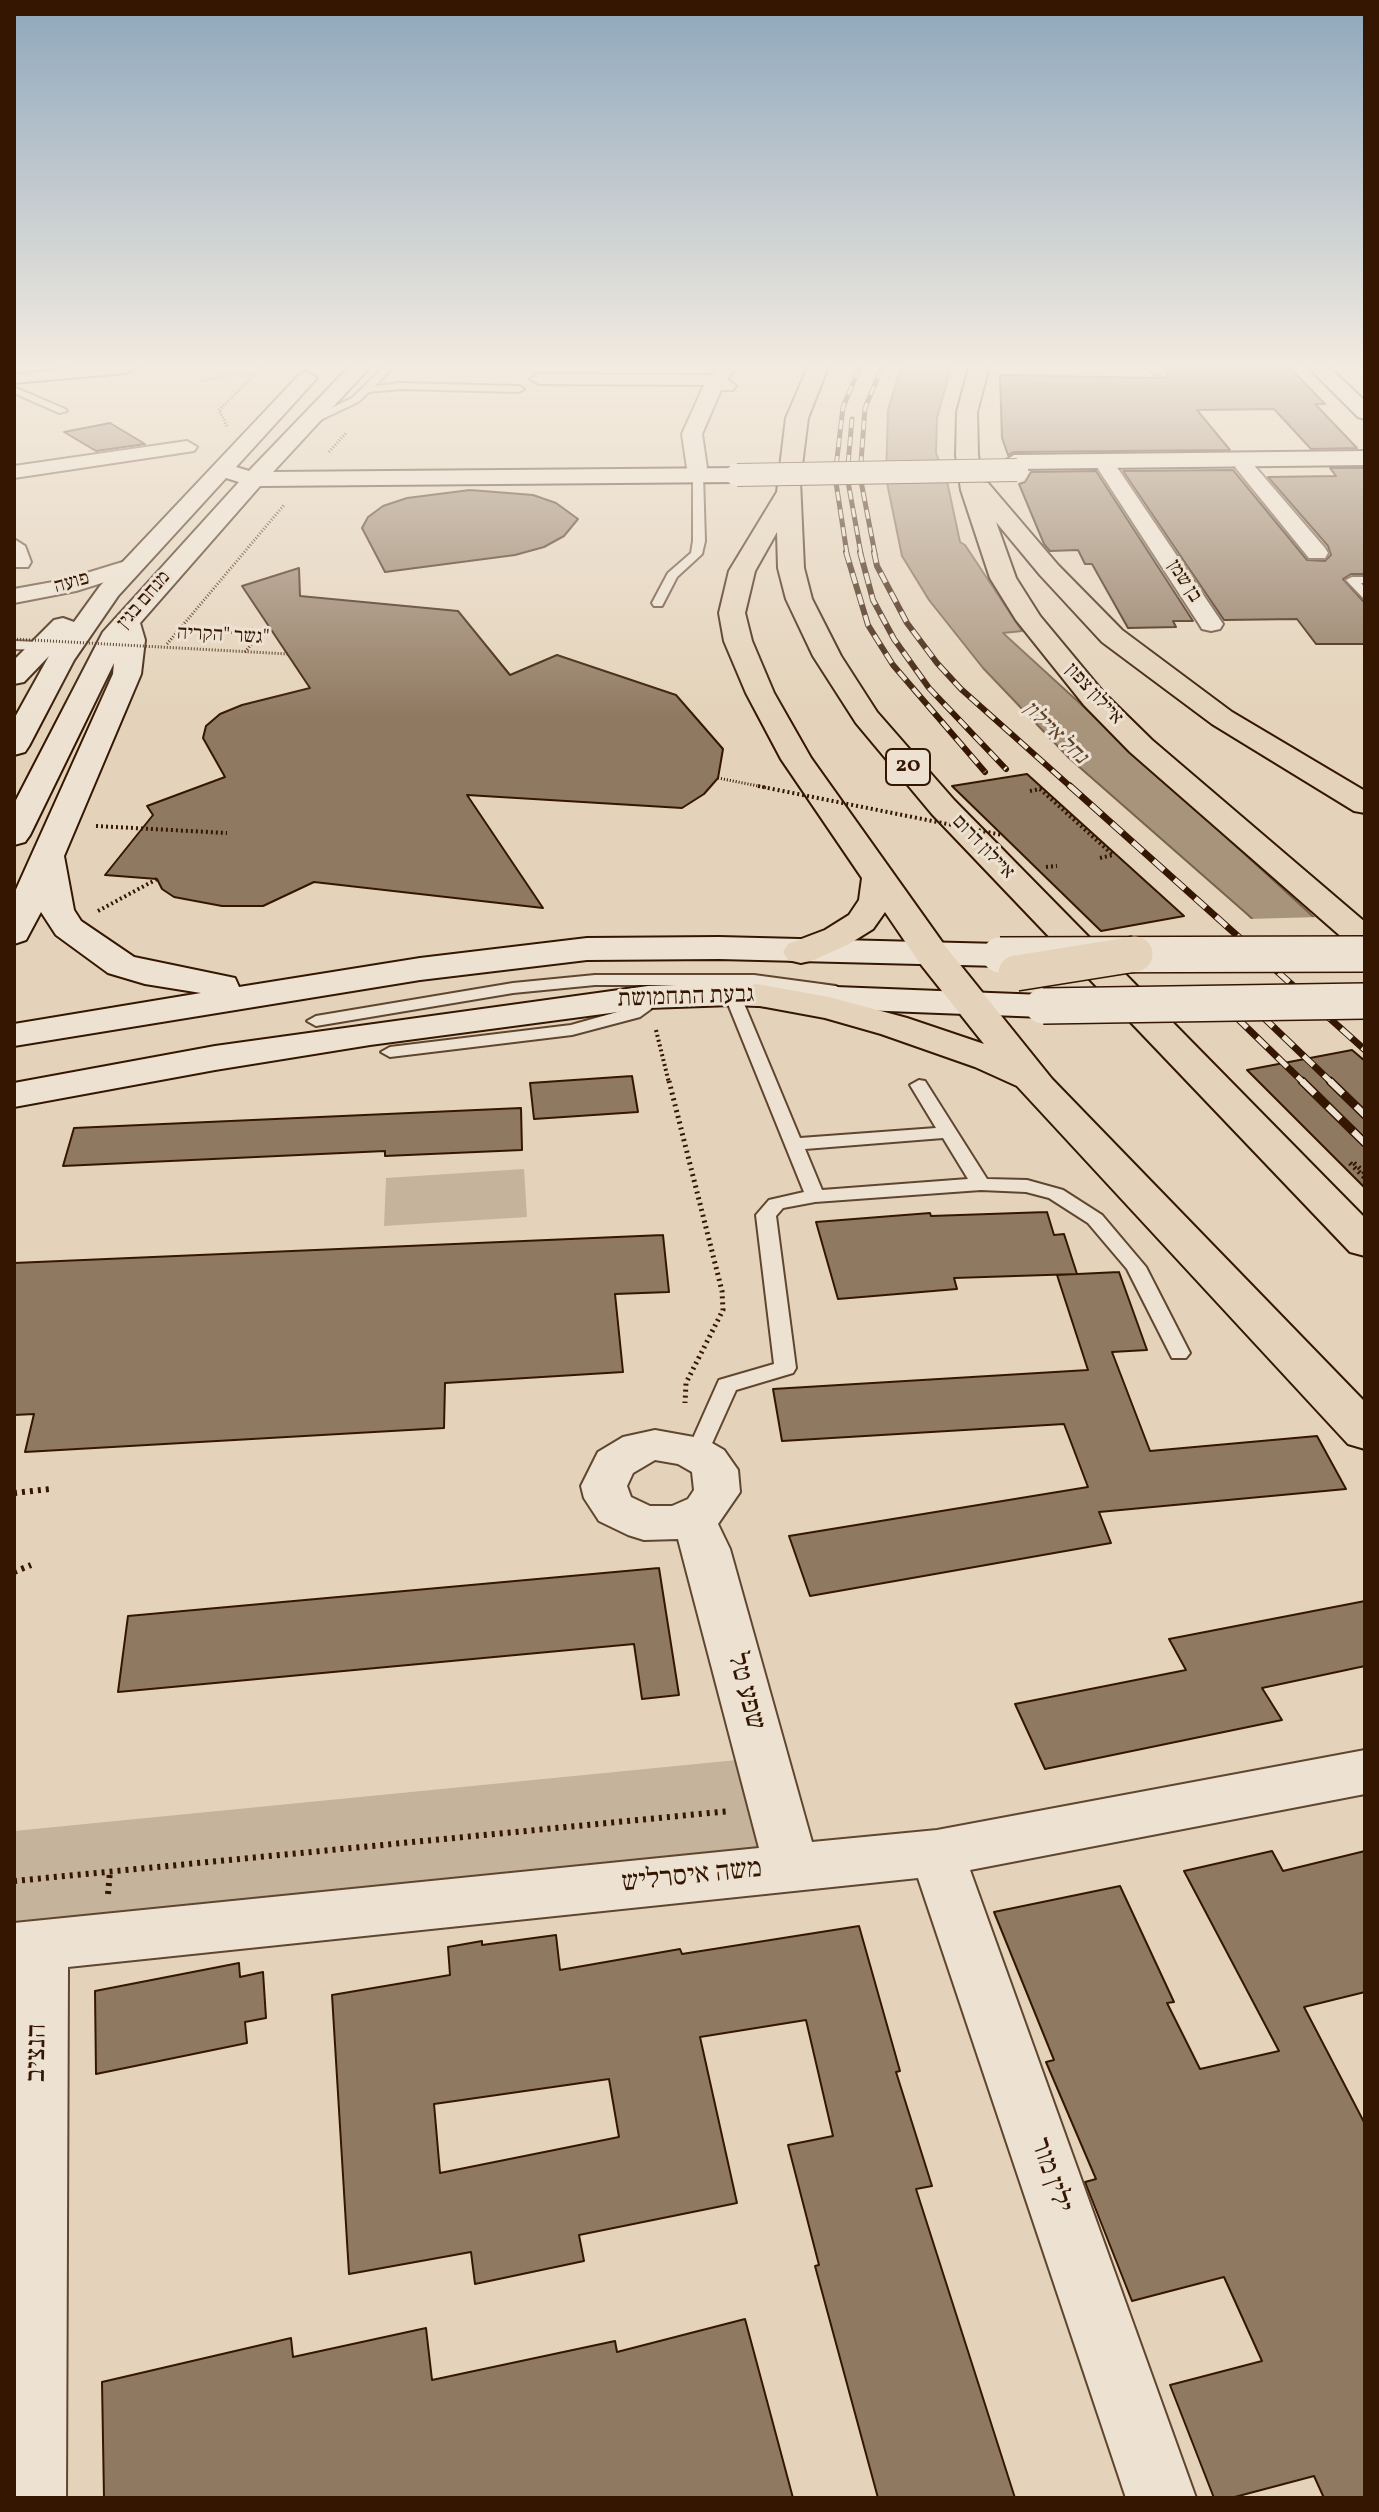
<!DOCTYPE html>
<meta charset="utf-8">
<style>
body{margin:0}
#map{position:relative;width:1379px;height:2512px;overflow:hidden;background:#e4d3ba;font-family:Vollkorn,serif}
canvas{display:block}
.frame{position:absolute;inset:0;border:16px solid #351701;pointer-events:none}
</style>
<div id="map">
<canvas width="1379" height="2512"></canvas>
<div class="frame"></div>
</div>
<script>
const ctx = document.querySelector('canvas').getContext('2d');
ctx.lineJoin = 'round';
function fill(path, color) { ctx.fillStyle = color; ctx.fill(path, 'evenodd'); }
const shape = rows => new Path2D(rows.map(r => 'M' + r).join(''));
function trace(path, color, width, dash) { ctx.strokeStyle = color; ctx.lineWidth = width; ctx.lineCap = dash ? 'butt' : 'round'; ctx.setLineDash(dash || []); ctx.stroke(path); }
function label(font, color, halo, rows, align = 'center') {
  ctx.font = font + ' Vollkorn,"Frank Ruhl Libre",serif'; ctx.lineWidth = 6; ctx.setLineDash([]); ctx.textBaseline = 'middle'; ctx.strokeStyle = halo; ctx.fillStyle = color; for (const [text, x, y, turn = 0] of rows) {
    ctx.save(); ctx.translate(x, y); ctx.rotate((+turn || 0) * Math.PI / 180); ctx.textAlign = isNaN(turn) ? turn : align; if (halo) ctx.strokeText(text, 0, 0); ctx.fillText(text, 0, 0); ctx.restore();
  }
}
fill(shape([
 [524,1169,527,1217,384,1226,386,1178],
 [747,1759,764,1853,14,1931,14,1831]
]), '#c6b39b');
const water = shape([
 [901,367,951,367,937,418,936,453,947,481,960,542,965,545,1022,631,1003,633,1365,964,1365,1024,1247,914,1069,758,983,668,929,600,902,556,886,478,888,410,901,367]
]);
fill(water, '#a8937b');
trace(water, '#7a614a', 2);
fill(shape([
 [1320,917,1365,959,1365,1028,1247,919]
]), '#e4d3ba');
const building = shape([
 [1167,367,1289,367,1325,404,1315,404,1357,448,1311,449,1274,409,1197,410,1230,450,1014,452,1008,455,1002,438,1000,375,1158,378,1168,377,1167,367],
 [110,423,145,444,96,451,64,432,110,423],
 [1330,468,1365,468,1365,574,1351,574,1343,579,1365,603,1365,644,1316,644,1297,619,1224,620,1123,471,1233,470,1307,560,1325,561,1331,555,1328,546,1268,477,1336,476,1330,468],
 [1096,471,1193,621,1173,621,1176,627,1128,628,1092,564,1085,564,1078,550,1050,551,1044,544,1019,484,1025,482,1031,472,1096,471],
 [470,490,533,495,556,503,578,519,564,536,544,547,515,555,385,572,362,528,368,517,383,506,407,498,470,490],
 [299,568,300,596,458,611,510,675,557,655,676,695,723,749,718,778,704,794,682,808,467,795,543,908,314,882,263,906,222,906,174,897,162,889,157,879,105,875,153,815,147,806,225,777,203,738,206,726,220,714,242,705,310,688,242,586,299,568],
 [1027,774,1184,916,1101,931,952,786,1027,774],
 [1352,1050,1365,1061,1365,1188,1247,1070,1352,1050],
 [632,1076,638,1112,534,1119,530,1083,632,1076],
 [521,1108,522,1150,385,1156,385,1151,63,1166,74,1128,521,1108],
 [1047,1212,1054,1235,1064,1234,1077,1274,954,1278,957,1289,838,1299,816,1222,930,1213,931,1216,1047,1212],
 [663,1235,669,1292,615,1294,623,1372,445,1383,444,1428,25,1452,34,1414,14,1415,14,1263,663,1235],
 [1119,1272,1147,1350,1112,1352,1150,1451,1317,1436,1346,1489,1099,1512,1111,1543,810,1596,789,1536,1088,1487,1064,1424,782,1441,773,1389,1088,1370,1057,1275,1119,1272],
 [659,1568,679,1695,642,1699,634,1644,118,1692,128,1616,659,1568],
 [1365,1601,1365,1666,1262,1688,1282,1720,1045,1769,1015,1704,1186,1670,1169,1639,1365,1601],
 [1272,1851,1283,1871,1365,1851,1365,1992,1304,2007,1365,2124,1365,2498,1324,2498,1314,2476,1231,2498,1214,2498,1170,2385,1262,2361,1224,2277,1132,2301,1085,2182,1096,2179,1046,2062,1054,2060,994,1912,1120,1886,1174,2002,1167,2003,1200,2069,1279,2051,1184,1871,1272,1851],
 [859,1926,900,2071,896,2072,932,2186,916,2189,1015,2498,878,2498,815,2266,819,2265,788,2145,833,2136,806,2020,700,2037,737,2203,579,2235,584,2261,475,2284,471,2252,349,2274,332,1995,450,1975,448,1947,482,1941,482,1945,556,1935,560,1970,680,1949,682,1954,859,1926],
 [609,2079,619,2137,440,2173,434,2104,609,2079],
 [239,1963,240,1977,263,1972,266,2018,245,2022,247,2043,96,2074,95,1991,239,1963],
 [745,2319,793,2498,104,2498,102,2382,291,2338,293,2357,426,2328,432,2380,615,2341,617,2352,745,2319]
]);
fill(building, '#907961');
trace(building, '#351701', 2);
const lane = shape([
 [384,367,393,367,375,386,400,383,519,386,524,389,519,392,400,389,369,392,358,402,308,426,302,426,302,422,352,398,384,367],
 [14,387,65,409,67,411,59,413,14,393,14,387],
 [698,472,703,475,705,541,702,554,677,577,662,606,654,606,652,603,668,573,691,553,693,541,693,475,698,472],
 [1352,577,1365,577,1365,583,1361,583,1365,588,1365,600,1346,580,1352,577],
 [14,641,41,642,47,646,41,650,14,649,14,641],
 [595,975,754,975,836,986,844,991,836,996,754,985,595,985,513,993,316,1026,307,1021,316,1016,513,983,595,975],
 [732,989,740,994,800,1138,936,1128,910,1085,919,1080,925,1081,987,1179,1027,1180,1063,1190,1102,1215,1146,1267,1190,1353,1186,1358,1172,1358,1127,1269,1088,1223,1049,1198,1026,1192,981,1190,815,1202,783,1208,776,1216,796,1368,793,1373,736,1390,705,1459,689,1459,686,1454,719,1380,774,1364,756,1215,769,1200,804,1192,724,994,732,989],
 [943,1138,968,1179,822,1190,805,1149,943,1138],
 [648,992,656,997,651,1009,640,1017,572,1035,390,1057,381,1052,390,1047,571,1025,628,1009,638,1003,642,993,648,992]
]);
const street = shape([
 [718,367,737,367,727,379,736,386,733,390,721,390,702,434,708,475,698,481,688,475,682,434,704,385,539,384,530,379,539,374,711,375,718,367],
 [1145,367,1164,367,1166,370,1157,375,1145,367],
 [187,441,197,447,194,451,14,478,14,466,187,441],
 [1103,455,1110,457,1223,624,1220,629,1211,631,1202,629,1199,624,1093,461,1103,455],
 [1245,461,1252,463,1325,548,1328,553,1325,558,1309,558,1235,467,1245,461],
 [14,539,25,546,31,562,28,567,14,567,14,539],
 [129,560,137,562,140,567,137,572,76,591,14,603,14,589,64,580,129,560],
 [655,1430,705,1439,724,1450,738,1470,740,1492,718,1524,730,1549,812,1842,937,1830,1365,1750,1365,1794,970,1870,1196,2498,1126,2498,918,1878,68,1967,66,2498,14,2498,14,1923,759,1848,678,1539,644,1540,628,1535,599,1521,584,1498,581,1486,598,1452,623,1437,655,1430],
 [655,1460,678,1464,692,1472,694,1490,688,1499,672,1506,650,1506,631,1497,627,1486,633,1473,655,1460]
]);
const secondary = shape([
 [76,367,136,367,126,373,14,383,14,375,76,367],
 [349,367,370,367,273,472,737,468,745,470,748,475,745,480,737,482,260,486,140,623,145,640,141,674,64,856,74,910,81,921,134,957,235,978,239,987,420,958,587,938,719,937,1000,944,1013,947,1018,955,1013,963,1000,966,719,959,587,960,420,980,14,1046,14,1024,201,993,145,984,108,973,56,935,41,912,26,940,14,944,14,894,113,674,114,663,30,835,25,842,14,845,14,804,103,632,239,482,226,478,118,596,74,660,29,746,25,752,14,755,14,719,49,656,24,682,14,684,14,660,54,620,63,618,74,622,100,586,300,374,307,372,317,378,236,467,249,471,349,367],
 [1308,367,1329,367,1365,401,1365,419,1358,417,1308,367],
 [1365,451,1365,465,1014,469,1003,462,1014,455,1365,451],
 [732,983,1043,995,1056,998,1062,1006,1056,1014,1043,1017,732,1005,648,1008,370,1045,215,1070,14,1107,14,1083,215,1046,648,986,732,983]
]);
const highway = shape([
 [808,367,828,367,808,418,800,481,804,568,812,599,841,656,877,712,954,800,1365,1218,1365,1256,1350,1252,932,814,856,723,813,656,786,599,778,568,777,532,755,571,745,613,752,641,774,693,811,758,945,946,1052,1079,1365,1402,1365,1449,1348,1444,1017,1086,975,1067,881,1034,825,1018,744,1003,739,995,744,987,757,984,829,997,907,1018,984,1044,919,962,885,912,873,929,849,944,814,960,801,963,788,960,783,952,788,944,825,930,849,915,859,900,862,878,781,759,746,693,724,641,719,613,729,571,777,492,786,418,808,367],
 [969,367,989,367,977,412,978,455,983,482,988,483,1058,565,1122,630,1232,712,1365,791,1365,813,1354,811,1212,724,1102,642,1040,575,996,522,1016,578,1040,616,1104,693,1152,740,1365,922,1365,951,1353,947,1130,752,1084,705,1016,620,990,578,961,490,956,455,957,412,969,367]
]);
trace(lane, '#61462f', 4);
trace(street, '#61462f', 4);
trace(secondary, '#351701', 4);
trace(highway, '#351701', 4);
trace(shape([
 [200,381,236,374,255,375],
 [227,426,219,410,263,367],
 [329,452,347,432],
 [177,630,250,633],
 [167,644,284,505],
 [245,652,259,635,254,632,255,629,247,629]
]), '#351701', 3, [1, 2]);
trace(shape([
 [1030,791,1040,789,1113,855],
 [96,826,227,833],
 [1100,858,1113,855],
 [1046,867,1057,866],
 [98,911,157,879],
 [656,1030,669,1083]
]), '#351701', 4, [2, 3]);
trace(shape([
 [669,1081,722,1291,723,1310,686,1383,685,1403],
 [1350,1163,1365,1178],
 [1354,1163,1365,1173]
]), '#351701', 5, [2, 4]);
trace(shape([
 [14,1493,50,1489],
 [14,1572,31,1565],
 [14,1881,730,1811],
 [108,1894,110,1871]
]), '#351701', 6, [3, 5]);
fill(lane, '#ede2d2');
fill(street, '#ede2d2');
fill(secondary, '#ede2d2');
fill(highway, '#e4d3ba');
const railFar3 = shape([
 [852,419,847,476,861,554],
 [847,554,835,476,843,407,860,367],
 [875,554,860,476,865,408,882,367]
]);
const railFar2 = shape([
 [846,552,868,625,893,665,985,772],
 [860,552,873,600,894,639,929,688,1006,769],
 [874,552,877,566,907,623,937,663,961,689,1072,788]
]);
const railFar1 = shape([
 [1070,786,1365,1050],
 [1263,1017,1332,1083],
 [1237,1018,1304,1083]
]);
const rail = shape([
 [1302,1081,1365,1143],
 [1330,1081,1365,1115]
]);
trace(railFar3, '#351701', 5);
trace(railFar2, '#351701', 6);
trace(railFar1, '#351701', 7);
trace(rail, '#351701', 9);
trace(railFar3, '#ede2d2', 3, [9]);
trace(railFar2, '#ede2d2', 4, [11]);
trace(railFar1, '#ede2d2', 5, [14]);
trace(rail, '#ede2d2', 6, [18]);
const secondaryBridgeFar1 = shape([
 [737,475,1017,470]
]);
const secondaryBridge = shape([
 [1000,955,1365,954],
 [1043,1006,1365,1001]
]);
const highwayBridge = shape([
 [1016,973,1135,954]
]);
trace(secondaryBridgeFar1, '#351701', 24, []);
trace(secondaryBridge, '#351701', 38, []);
trace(highwayBridge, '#351701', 38, []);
trace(shape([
 [14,639,288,654],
 [718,778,768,788]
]), '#351701', 3, [1, 2]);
trace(shape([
 [758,786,1002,835]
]), '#351701', 4, [2, 3]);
trace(secondaryBridgeFar1, '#ede2d2', 22);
trace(secondaryBridge, '#ede2d2', 35);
trace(highwayBridge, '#e4d3ba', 35);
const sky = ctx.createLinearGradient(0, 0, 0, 718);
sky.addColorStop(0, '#8ea7bc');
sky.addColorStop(0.51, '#f3ebe0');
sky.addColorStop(1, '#f3ebe000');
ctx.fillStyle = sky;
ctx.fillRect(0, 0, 1379, 718);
label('20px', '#351701', '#ede2d2', [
 ["בן שמן",1183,582,57],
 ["פועה",72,584,-15],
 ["מנחם בגין",145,601,-49],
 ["גשר \"הקריה\"",223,637,3],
 ["איילון צפון",1093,695,47],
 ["איילון דרום",982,848,46]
]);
label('italic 22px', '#5d422c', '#ede2d2', [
 ["נחל איילון",1054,734,44]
]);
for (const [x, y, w] of [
 [908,767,44]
]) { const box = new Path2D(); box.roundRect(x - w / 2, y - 18, w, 36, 6); ctx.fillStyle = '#ede2d2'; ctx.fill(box); trace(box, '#351701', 2); }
label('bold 22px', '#351701', null, [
 ["20",908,767]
]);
label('24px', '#351701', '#ede2d2', [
 ["גבעת התחמושת",686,999,-2]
]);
label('28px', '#351701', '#ede2d2', [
 ["שפע טל",744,1692,75],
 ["משה איסרליש",692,1878,-6],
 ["הנציב",39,2053,-89],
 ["ילין מור",1049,2176,71]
]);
</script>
